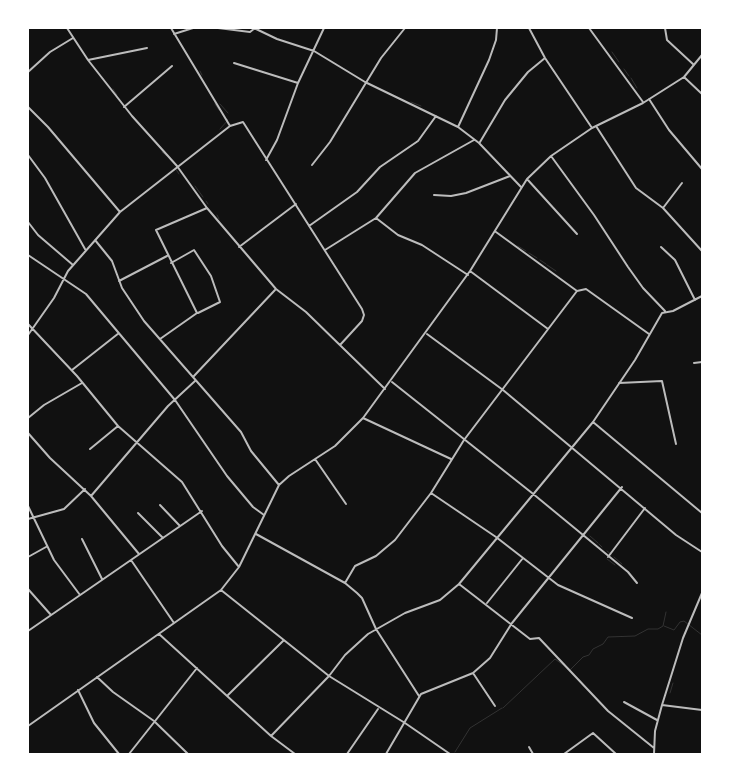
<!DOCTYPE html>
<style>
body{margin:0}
#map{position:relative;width:730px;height:782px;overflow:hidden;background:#111;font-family:Quicksand,sans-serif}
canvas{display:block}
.frame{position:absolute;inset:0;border:29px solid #fff;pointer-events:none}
</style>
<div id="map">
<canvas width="730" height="782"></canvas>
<div class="frame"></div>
</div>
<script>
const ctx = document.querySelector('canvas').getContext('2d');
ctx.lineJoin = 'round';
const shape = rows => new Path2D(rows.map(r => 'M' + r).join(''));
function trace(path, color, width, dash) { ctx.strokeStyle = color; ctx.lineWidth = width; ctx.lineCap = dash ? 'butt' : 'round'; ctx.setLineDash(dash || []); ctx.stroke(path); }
trace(shape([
 [612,52,619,62],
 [624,69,629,76],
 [200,71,202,75],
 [631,78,637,88],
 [113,89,117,95],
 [411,102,421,106],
 [215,104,219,110],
 [220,104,228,113],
 [220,129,228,120,227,119],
 [162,152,167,156],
 [175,168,179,174],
 [195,186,203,197],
 [206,201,208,204],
 [217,215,219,219],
 [518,246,526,251],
 [529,253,537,258],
 [540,260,546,264],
 [547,265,556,271],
 [590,536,598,543],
 [599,544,602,547],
 [607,551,611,554],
 [614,557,622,564],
 [607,559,615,565],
 [664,626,674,630,680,622,684,621,702,635],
 [670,693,673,683],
 [503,708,555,659,570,670,583,657,589,655,593,649,603,644,608,637,635,636,648,629,658,629,663,626,666,612],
 [455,752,470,728,502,708]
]), '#333', 1);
trace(shape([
 [67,28,88,60,132,116,177,166,207,208,276,289,306,312,385,389],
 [171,28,230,126,243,122,362,309,364,315,362,321,340,345],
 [218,28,250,32,255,28],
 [254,28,277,39,314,51,365,82,458,127,479,143,521,187],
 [529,28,545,58,592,128],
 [589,28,643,102],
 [665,28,667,40,694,65],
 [174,34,193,28],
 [88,60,147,48],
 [234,63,298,83],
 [28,72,50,52,73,38],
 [684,77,702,94],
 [649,99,669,130,702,169],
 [28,107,48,127,120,212],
 [124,107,172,66],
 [596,126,636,188,663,208,702,251],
 [458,127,489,60,496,40,497,28],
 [480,142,505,100,528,72,545,58],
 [28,155,45,178,85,249],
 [551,156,594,215,628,267,643,288,665,311],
 [266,160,277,140,298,83,324,28],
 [312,165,330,142,381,58,405,28],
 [527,179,577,234],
 [434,195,451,196,466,193,510,176],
 [663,208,682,183],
 [376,218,398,235,422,245,468,275],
 [28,222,38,235,73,265],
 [309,226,357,192,380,167,418,141,436,116],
 [496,232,577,291],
 [95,240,112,261,122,288,144,321,241,432,251,451,279,485],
 [239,247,296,204],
 [661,247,675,260,695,300],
 [325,250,376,218,415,173,474,140],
 [28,255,86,294,175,400,227,476,253,507,264,515],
 [171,263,194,250,211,276,220,302,198,313],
 [470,271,548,329],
 [119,281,167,256],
 [577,291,464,440,431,493,496,537,558,585,632,618],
 [577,291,586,289,649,334],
 [28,324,77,376,118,426,182,482,222,546,239,567],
 [427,334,503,390,676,535,702,552],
 [28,335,54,298,68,271,120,212,230,126],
 [160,339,197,313,156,230,207,208],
 [694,363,702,362],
 [72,370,119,333],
 [193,377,275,290],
 [392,382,532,493,628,572,637,583],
 [619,383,662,381,676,444],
 [28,418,44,405,82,383],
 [363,418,451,459],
 [593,422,702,513],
 [28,433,50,458,91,496,139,554],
 [90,449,118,426],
 [315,459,346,504],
 [91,496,168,406,195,381],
 [160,505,180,526],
 [28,506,54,560,80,595],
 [138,513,163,538],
 [28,519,64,509,85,489],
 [256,534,345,583,357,593,362,598,376,629,419,696],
 [82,539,102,579],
 [28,557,46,547],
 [608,557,645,508],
 [131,560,174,623],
 [345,583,355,566,376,556,395,540,431,493],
 [28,589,51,615],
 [221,590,329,676,405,723,450,754],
 [487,603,523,558],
 [28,631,202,511],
 [159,634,271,736,295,754],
 [473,673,495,706],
 [97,677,113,692,154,721,188,754],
 [78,690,94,723,119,754],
 [228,695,283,641],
 [624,702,657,720],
 [662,705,702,710],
 [28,726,221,590,239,567,279,485,289,476,335,446,363,418,470,271,527,179,551,156,592,128,643,103,684,77,702,55],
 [271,736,329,676,345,655,368,634,405,613,440,600,459,584],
 [529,747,533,754],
 [654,748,608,711,539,638,530,639,459,584,593,422,635,360,662,313,673,311,702,296],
 [129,754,197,668],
 [347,754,378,709],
 [386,754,421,694,473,673,490,658,512,623,622,487],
 [564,754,593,733,616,754],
 [654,754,655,731,662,705,683,638,702,593]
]), '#bcbcbc', 2);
</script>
